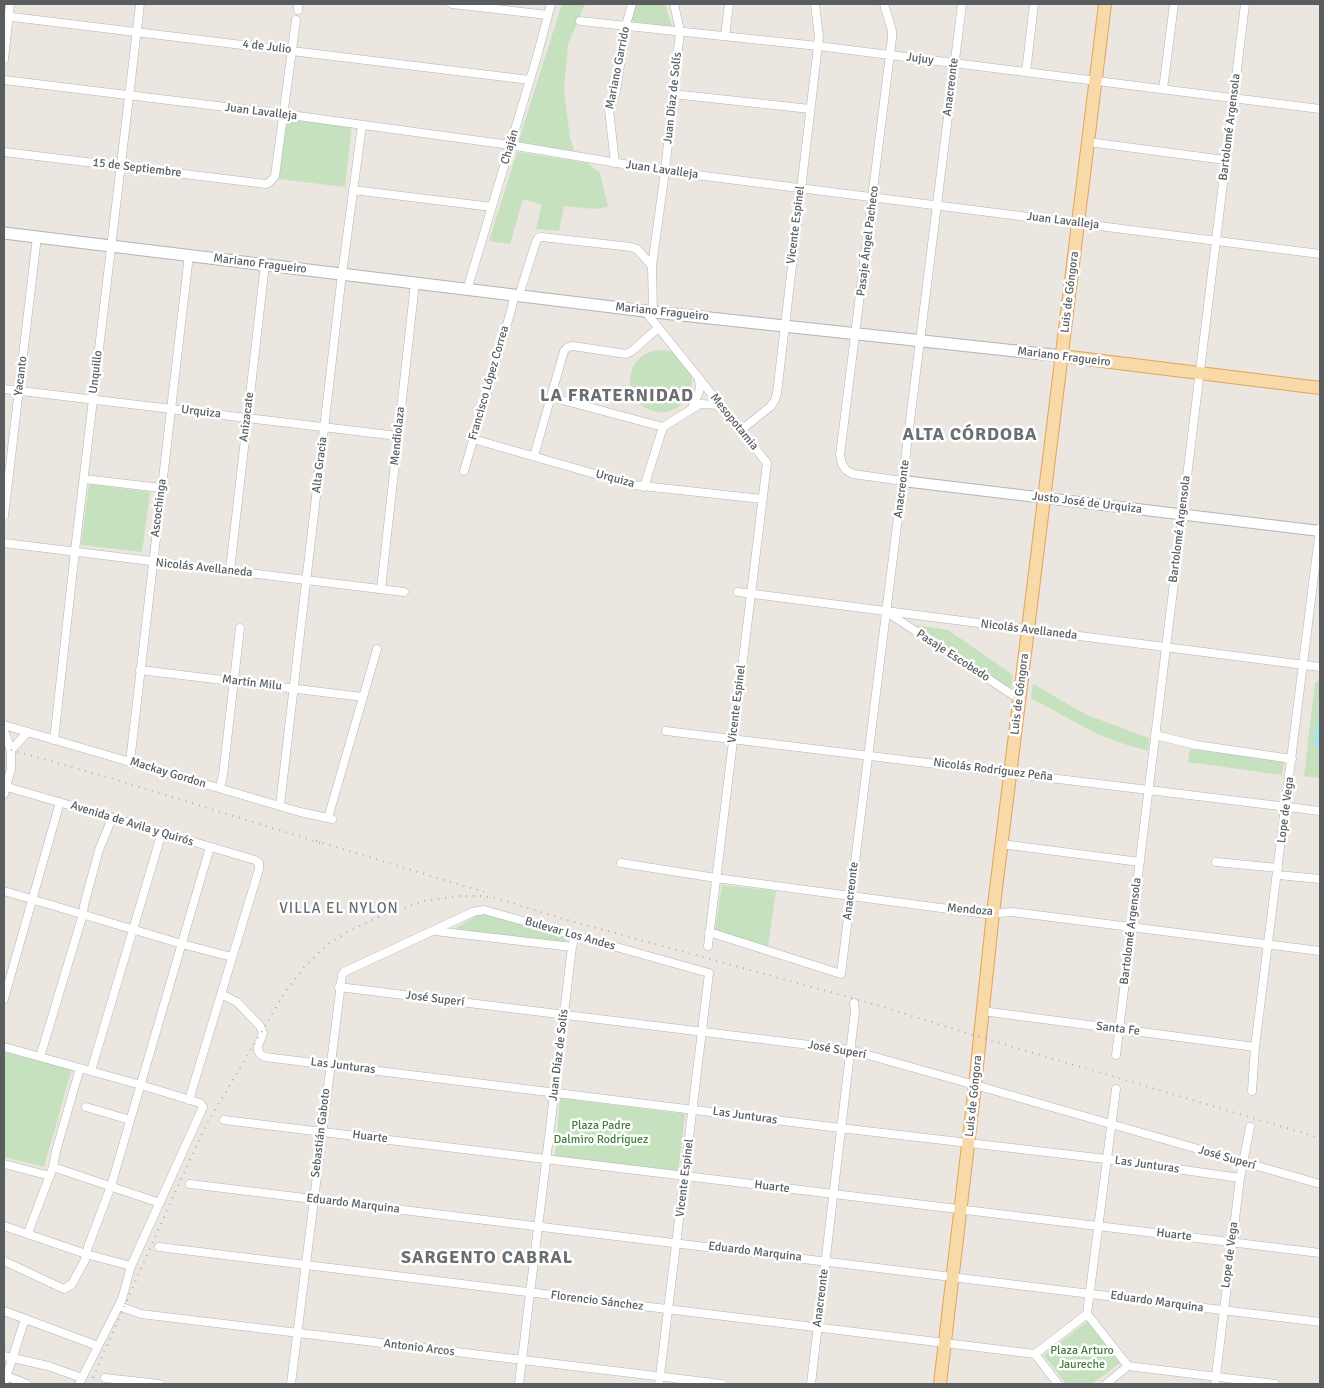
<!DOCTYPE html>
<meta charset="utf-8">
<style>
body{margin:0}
#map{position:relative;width:1324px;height:1388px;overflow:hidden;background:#ebe6e0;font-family:Signika,sans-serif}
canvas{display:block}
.frame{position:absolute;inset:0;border:5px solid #595d60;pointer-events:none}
</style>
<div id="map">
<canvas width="1324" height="1388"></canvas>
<div class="frame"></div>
</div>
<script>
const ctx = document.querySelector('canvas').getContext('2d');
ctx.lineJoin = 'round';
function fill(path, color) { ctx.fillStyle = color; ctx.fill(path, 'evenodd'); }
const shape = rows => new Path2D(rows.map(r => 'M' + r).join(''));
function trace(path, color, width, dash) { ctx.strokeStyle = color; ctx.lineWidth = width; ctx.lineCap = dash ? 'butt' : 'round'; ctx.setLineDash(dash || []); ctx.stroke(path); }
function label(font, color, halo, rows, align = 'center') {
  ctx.font = font + ' Signika,sans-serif'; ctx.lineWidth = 5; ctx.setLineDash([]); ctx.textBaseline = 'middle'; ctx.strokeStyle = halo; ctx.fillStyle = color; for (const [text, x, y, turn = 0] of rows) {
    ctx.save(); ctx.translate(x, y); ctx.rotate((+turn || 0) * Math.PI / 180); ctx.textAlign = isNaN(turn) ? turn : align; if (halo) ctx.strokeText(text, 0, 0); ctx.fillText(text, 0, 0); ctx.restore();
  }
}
fill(shape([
 [562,4,585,4,568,44,564,90,570,138,575,154,518,143],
 [636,4,665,4,672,27,631,21],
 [286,118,352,125,345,187,279,179],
 [517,152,587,163,600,173,608,207,595,209,564,206,559,231,536,229,542,205,523,199,510,244,489,241],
 '630 381a31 31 0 1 1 62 0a31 31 0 1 1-62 0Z',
 [89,484,150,492,142,552,81,545],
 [916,625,948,630,1013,675,1011,689],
 [1319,680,1320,681,1320,778,1304,776,1315,683],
 [1033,684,1087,715,1149,738,1148,751,1124,744,1095,733,1031,698],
 [1190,749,1284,761,1282,775,1188,762],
 [722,885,776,891,768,946,715,930],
 [484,911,565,937,567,941,562,942,453,930],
 [4,1052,72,1069,44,1167,4,1157],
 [560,1098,685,1114,678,1171,555,1156],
 [1088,1321,1120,1363,1092,1384,1066,1384,1044,1355]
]), '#c5e1be');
fill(shape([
 [1317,725,1320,725,1320,747,1314,746]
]), '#a3e5f7');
const minor = shape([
 [452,4,548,15],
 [884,4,892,31,892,38,840,455,842,464,846,470,853,474,903,481],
 [298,10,298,4],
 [4,16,530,80],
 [580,21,818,46,1320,109],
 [725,36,729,4],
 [4,59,10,4],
 [1026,72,1034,4],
 [4,80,283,114,510,145,665,171,1320,254],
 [1163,89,1174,4],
 [673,94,810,109],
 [1088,142,1225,160],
 [4,152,266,184,270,182,275,176,296,20],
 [615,163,609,110,616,92,626,25,632,4],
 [353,190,492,207],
 [521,289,536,242,538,238,542,237,631,247,637,249,652,266],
 [467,290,538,53,551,4],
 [645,311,767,463,708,946],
 [653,312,652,266,665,171,680,31,674,4],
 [4,389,398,436],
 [551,397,663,427],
 [692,408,700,389,699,379],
 [740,431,771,406,775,400,777,393,819,37,815,4],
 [473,439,633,485,762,499],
 [534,456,564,351,568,347,573,346,626,354,632,351,658,328],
 [464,471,512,307,514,295],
 [84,479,161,488],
 [644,487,663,427,700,404,720,405],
 [4,516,37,237],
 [4,543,404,592],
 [230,570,265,264],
 [381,589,415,283],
 [738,592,1320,667],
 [888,613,1019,699],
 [140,670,363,697],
 [4,725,300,812,332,819],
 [4,731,11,750,11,769,4,794],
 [666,731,1320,811],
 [1155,735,1196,745,1292,759],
 [54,740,75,551,140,4],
 [11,750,28,732],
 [130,762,189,255],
 [4,786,255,860,259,863,259,869,189,1100],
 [220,788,223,775,240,628],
 [280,805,342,274,362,125],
 [328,818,377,649],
 [1001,844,1140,862],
 [1216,862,1278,868],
 [621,863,716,878,986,914,1012,912,1320,951],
 [1278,875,1320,879],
 [4,891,182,944,232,957],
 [435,931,572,947],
 [709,932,841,974,962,4],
 [339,987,850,1050,975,1085,1320,1184],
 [221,994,237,1002,260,1026,263,1033,258,1046,258,1050,260,1054,265,1057,840,1128,1106,1159,1240,1178],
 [4,999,60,802],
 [982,1011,1255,1047],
 [4,1047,141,1085,200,1103,203,1107,131,1266,122,1299,79,1384],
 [1116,1055,1245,4],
 [40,1057,83,914,84,905,99,850,112,818],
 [91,1071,162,832],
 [1252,1091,1255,1047,1320,528],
 [86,1107,130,1120],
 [224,1120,1320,1253],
 [4,1164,50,1176],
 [53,1167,160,1203],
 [190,1184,1320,1322],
 [4,1226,86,1254,131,1266],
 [28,1233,53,1167,56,1151,80,1068],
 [159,1247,1035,1354,1087,1314],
 [4,1261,64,1289,72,1284,85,1260,88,1247,111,1186,210,847],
 [119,1306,141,1314,722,1384],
 [4,1311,98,1346],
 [1087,1314,1116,1089],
 [1087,1314,1128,1366,1275,1384],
 [1035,1354,1058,1384],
 [4,1356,48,1366,82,1378],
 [6,1376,27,1384],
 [105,1378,159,1384],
 [4,1384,25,1319],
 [291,1384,342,975,344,972,473,912,484,910,709,973,659,1384],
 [519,1384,572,947,575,935],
 [811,1384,855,1011,854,1003],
 [1106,1384,1128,1366],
 [1215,1384,1240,1178,1250,1127]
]);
const tertiary = shape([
 [903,481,1320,531]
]);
const secondary = shape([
 [4,233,645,311,1062,356]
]);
const primary = shape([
 [1062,356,1320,388],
 [940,1384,975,1085,993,913,1105,4]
]);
trace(minor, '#b1b4b7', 9);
trace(tertiary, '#b1b4b7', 12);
trace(secondary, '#b0b4b7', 13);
trace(primary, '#e5a25f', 14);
trace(minor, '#fff', 8);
trace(tertiary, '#fff', 10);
trace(secondary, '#fff', 11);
trace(primary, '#f8d9a8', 12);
trace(shape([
 [4,748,107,777,321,843,319,842],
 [316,841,484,892],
 [90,1384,168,1208,206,1125,287,989,305,966,328,944,348,932,378,917,424,901,458,896,480,896,496,898,560,918,870,1003,980,1037,1320,1138]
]), '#afb0b0', 2, [1, 6]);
label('12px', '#595d60', '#fff', [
 ["4 de Julio",267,47,7],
 ["Jujuy",920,59,8],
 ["Mariano Garrido",618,68,-79],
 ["Anacreonte",951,87,-83],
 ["Juan Díaz de Solís",673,98,-84],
 ["Juan Lavalleja",261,112,7],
 ["Bartolomé Argensola",1230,127,-83],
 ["Chaján",510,147,-74],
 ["15 de Septiembre",137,168,7],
 ["Juan Lavalleja",662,170,8],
 ["Juan Lavalleja",1063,221,7],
 ["Vicente Espinel",796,225,-83],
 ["Pasaje Ángel Pacheco",868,241,-83],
 ["Mariano Fragueiro",260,264,7],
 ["Luis de Góngora",1070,292,-83],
 ["Mariano Fragueiro",662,312,6],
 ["Mariano Fragueiro",1064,357,7],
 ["Unquillo",96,372,-83],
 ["Yacanto",21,376,-83],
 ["Francisco López Correa",489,383,-74],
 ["Urquiza",201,412,7],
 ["Anizacate",247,417,-83],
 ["Mesopotamia",734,422,51],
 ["Mendiolaza",398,436,-84],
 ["Alta Gracia",320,465,-83],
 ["Urquiza",615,479,15],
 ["Anacreonte",902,489,-83],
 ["Justo José de Urquiza",1087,503,7],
 ["Ascochinga",159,508,-83],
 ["Bartolomé Argensola",1180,529,-83],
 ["Nicolás Avellaneda",204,568,6],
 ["Nicolás Avellaneda",1029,630,7],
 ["Pasaje Escobedo",953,656,33],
 ["Martín Milu",252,683,7],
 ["Luis de Góngora",1020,694,-83],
 ["Vicente Espinel",737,704,-83],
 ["Nicolás Rodríguez Peña",993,770,7],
 ["Mackay Gordon",168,773,17],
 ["Lope de Vega",1286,810,-83],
 ["Avenida de Avila y Quirós",132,824,17],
 ["Anacreonte",851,891,-83],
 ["Mendoza",970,910,5],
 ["Bartolomé Argensola",1131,931,-83],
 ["Bulevar Los Andes",570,934,16],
 ["José Superí",435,999,7],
 ["Santa Fe",1118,1029,7],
 ["José Superí",837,1050,10],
 ["Juan Díaz de Solís",559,1055,-83],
 ["Las Junturas",343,1066,7],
 ["Luis de Góngora",974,1096,-84],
 ["Las Junturas",745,1116,8],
 ["Sebastián Gaboto",321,1133,-83],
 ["Huarte",370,1137,7],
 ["José Superí",1227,1158,16],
 ["Las Junturas",1147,1165,8],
 ["Vicente Espinel",685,1178,-83],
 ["Huarte",772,1187,7],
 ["Eduardo Marquina",353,1204,7],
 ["Huarte",1174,1235,7],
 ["Eduardo Marquina",755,1252,7],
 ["Lope de Vega",1230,1255,-83],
 ["Anacreonte",821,1298,-83],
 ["Florencio Sánchez",597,1301,7],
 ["Eduardo Marquina",1157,1302,8],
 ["Antonio Arcos",419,1348,7]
]);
label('12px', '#457d3a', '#fff', [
 ["Plaza Padre",601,1126],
 ["Dalmiro Rodríguez",601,1140],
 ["Plaza Arturo",1082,1351],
 ["Jaureche",1082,1365]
]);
ctx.letterSpacing = '1px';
label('15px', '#6a6f72', '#fff', [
 ["VILLA EL NYLON",339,909]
]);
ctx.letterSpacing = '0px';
ctx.letterSpacing = '1px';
label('bold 18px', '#6a6f72', '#fff', [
 ["LA FRATERNIDAD",617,396],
 ["ALTA CÓRDOBA",970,435],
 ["SARGENTO CABRAL",487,1258]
]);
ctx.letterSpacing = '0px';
</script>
